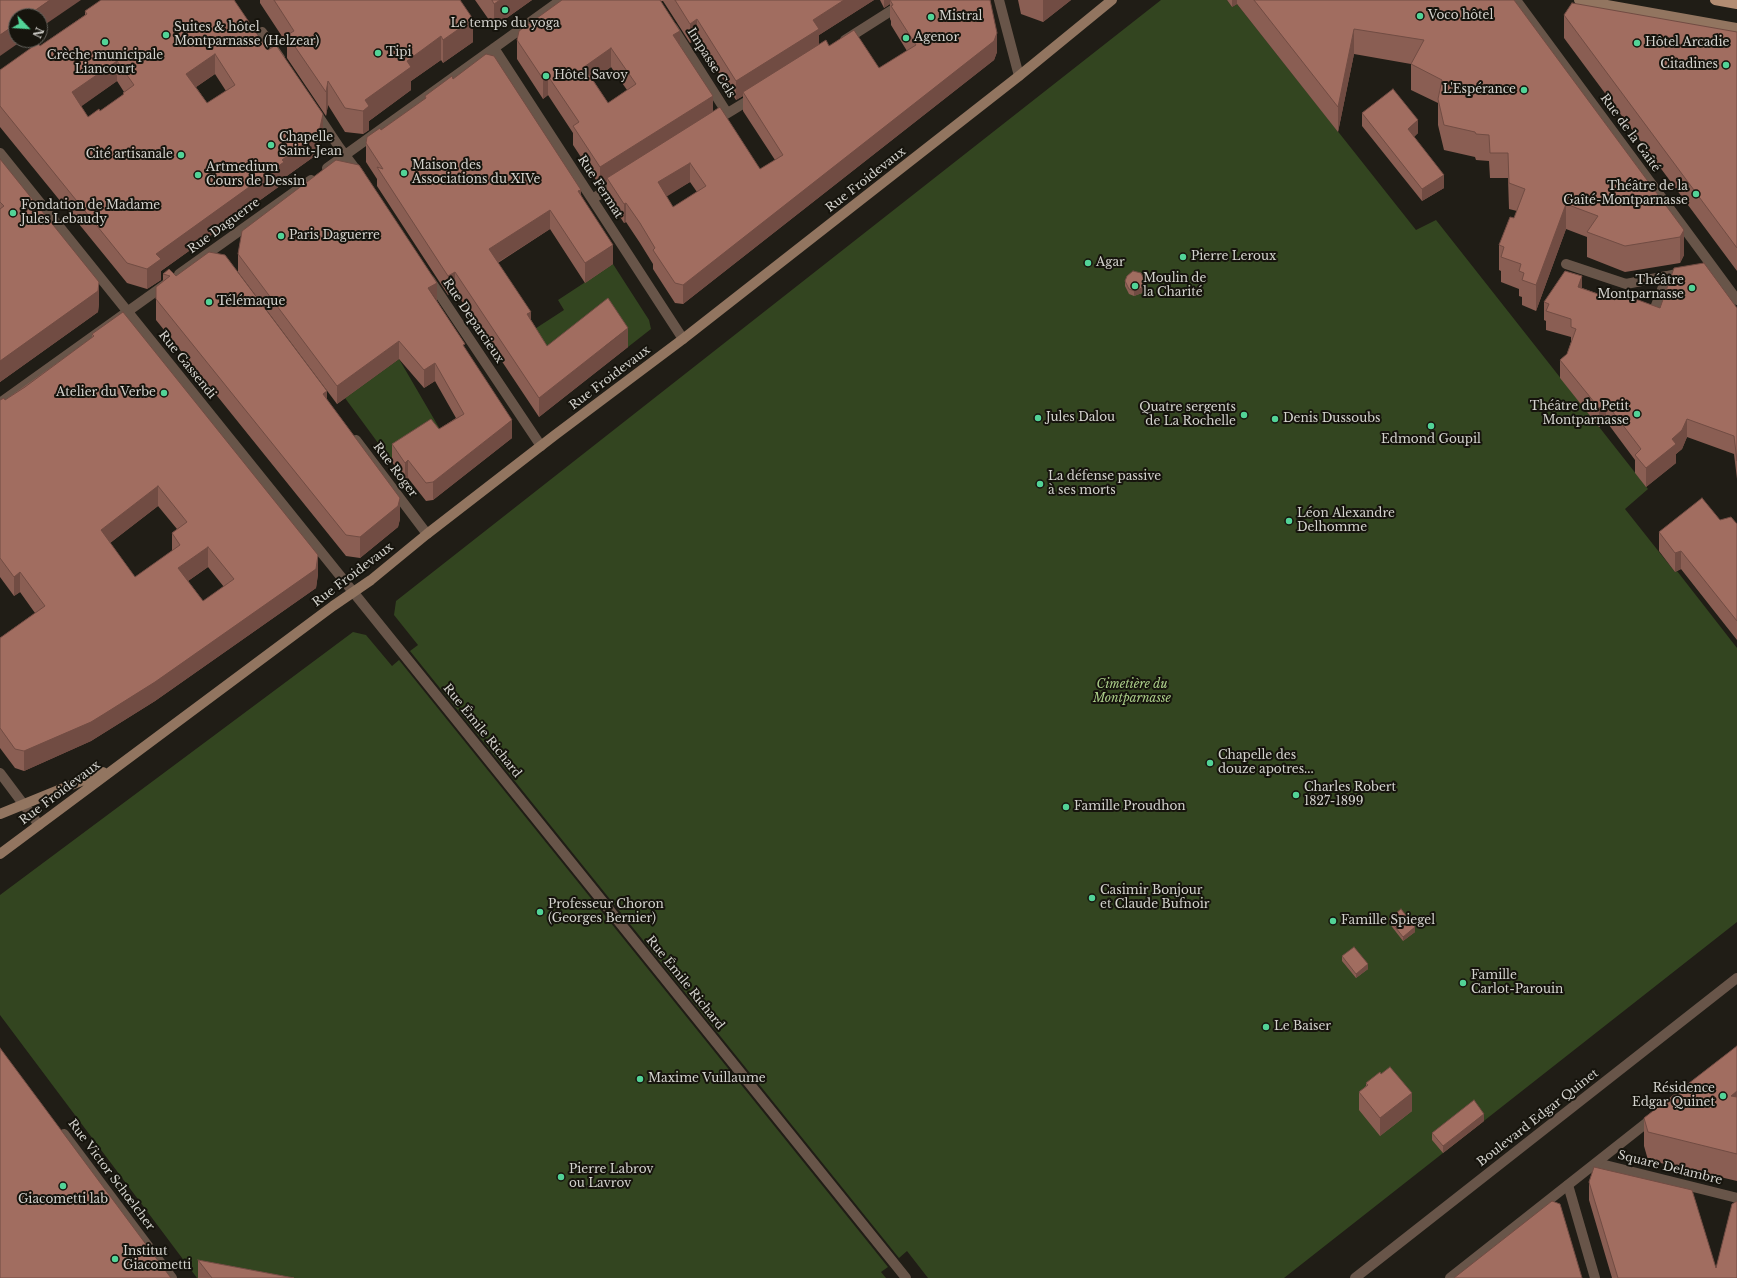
<!DOCTYPE html>
<meta charset="utf-8">
<style>
body{margin:0}
#map{position:relative;width:1737px;height:1278px;overflow:hidden;background:#201d16;font-family:"Libre Baskerville",serif}
canvas{display:block}
.north{position:absolute;left:8px;top:8px;width:40px;height:40px;box-sizing:border-box;background:#16140d;border:1px solid #62605a;border-radius:50%;rotate:115deg;font-size:11px;font-weight:700;line-height:16px;text-align:center;color:#d3d2cd}
.north::after{content:'';display:block;margin:auto;width:14px;height:18px;background:#52d397;clip-path:polygon(50% 0,100% 100%,50% 72%,0 100%)}
</style>
<div id="map">
<canvas width="1737" height="1278"></canvas>
<div class="north">N</div>
</div>
<script>
const ctx = document.querySelector('canvas').getContext('2d');
ctx.lineJoin = 'round';
function fill(path, color) { ctx.fillStyle = color; ctx.fill(path, 'evenodd'); }
const shape = rows => new Path2D(rows.map(r => 'M' + r).join(''));
function trace(path, color, width, dash) { ctx.strokeStyle = color; ctx.lineWidth = width; ctx.lineCap = dash ? 'butt' : 'round'; ctx.setLineDash(dash || []); ctx.stroke(path); }
function label(font, color, halo, rows, align = 'center') {
  ctx.font = font + ' "Libre Baskerville",serif'; ctx.lineWidth = 4; ctx.setLineDash([]); ctx.textBaseline = 'middle'; ctx.strokeStyle = halo; ctx.fillStyle = color; for (const [text, x, y, turn = 0] of rows) {
    ctx.save(); ctx.translate(x, y); ctx.rotate((+turn || 0) * Math.PI / 180); ctx.textAlign = isNaN(turn) ? turn : align; if (halo) ctx.strokeText(text, 0, 0); ctx.fillText(text, 0, 0); ctx.restore();
  }
}
fill(shape([
 [1161,0,1227,0,1232,7,1237,4,1416,230,1436,220,1648,489,1625,509,1675,572,1677,571,1737,648,1737,922,1284,1278,928,1278,907,1251,899,1258,410,651,418,645,394,615,396,601],
 [613,264,649,320,651,329,628,347,608,318,553,360,527,334,564,310,558,300],
 [399,359,441,431,392,462,345,398],
 [353,632,366,635,392,666,399,660,888,1267,881,1272,886,1278,197,1278,0,1015,0,895]
]), '#334520');
trace(shape([
 [1566,264,1626,284,1667,276],
 [354,593,906,1278],
 [1568,1185,1595,1278]
]), '#685549', 10);
trace(shape([
 [999,0,1019,76],
 [1516,0,1737,300],
 [673,28,727,113],
 [262,32,280,58],
 [845,40,908,0],
 [494,48,683,339],
 [315,111,339,147,360,175],
 [713,122,754,97],
 [0,153,354,593],
 [327,168,561,0],
 [592,199,617,184],
 [179,274,311,180],
 [430,280,541,446],
 [1655,308,1667,276,1684,272],
 [0,403,166,284],
 [356,440,427,534],
 [0,773,39,825],
 [64,1134,172,1278],
 [1597,1163,1737,1198]
]), '#685549', 10);
trace(shape([
 [1355,1278,1737,978],
 [1450,1278,1654,1117]
]), '#685549', 10);
trace(shape([
 [1579,0,1737,28],
 [0,814,103,772],
 [0,854,333,606,371,580,427,534,555,435,683,339,1019,76,1112,0]
]), '#927560', 10);
trace(shape([
 [1715,0,1737,4]
]), '#b38d73', 10);
fill(shape([
 [234,0,323,134,319,153,284,178,284,183,161,271,161,280,147,289,127,283,0,127,0,70,40,46,85,15,85,11],
 [215,74,226,91,207,103,196,87],
 [117,81,124,92,123,93,123,95,100,111,88,117,81,106],
 [260,0,460,0,473,42,443,63,441,60,411,81,411,90,369,121,369,130,363,134,345,132,328,105,326,116,287,58,287,44,260,3],
 [475,0,532,0,494,27],
 [562,0,874,0,819,35,819,45,829,46,879,68,907,51,891,25,891,21,890,19,890,4,884,8,880,0,990,0,997,52,994,60,683,304,675,303,653,269,653,264,640,243,626,222,624,223,607,197,607,182,600,186,573,145,573,133,548,95,543,99,517,59,517,40],
 [661,1,663,1,665,4,690,43,697,39,736,100,743,96,743,111,775,160,760,169,713,111,680,45],
 [611,67,627,90,608,103,593,80],
 [690,182,697,192,673,207,666,196],
 [1018,0,1071,0,1043,22,1021,14],
 [1227,0,1514,0,1684,230,1684,255,1680,263,1625,272,1587,257,1587,237,1566,229,1536,311,1522,305,1522,297,1519,296,1519,289,1501,282,1501,271,1499,270,1499,245,1514,218,1517,211,1509,209,1508,178,1490,178,1489,161,1476,160,1475,157,1444,150,1438,125,1438,103,1411,90,1411,64,1354,54,1338,132,1237,4,1232,7],
 [1564,15,1737,32,1737,271,1564,38],
 [453,79,581,195,613,264,585,283,550,229,498,263,531,320,547,346,628,347,539,417,455,291,448,295,377,186,377,179,366,162,366,143,381,130,425,99,425,96],
 [1362,113,1418,133,1414,137,1444,188,1422,201,1362,126],
 [0,159,99,303,98,312,0,382],
 [238,254,437,301,465,349,512,438,433,500,426,501,408,478,405,481,392,462,392,444,439,429,456,418,435,381,424,388,399,359,337,404,238,272],
 [163,274,176,276,327,400,400,519,398,527,360,558,346,556,156,320,156,287,163,281],
 [1125,281,1145,285,1142,293,1134,296,1129,294,1125,286],
 [1582,288,1615,300,1660,308,1737,308,1737,479,1734,454,1687,437,1682,449,1676,454,1676,463,1646,487,1635,473,1635,460,1606,421,1599,427,1560,378,1560,360,1567,354,1571,342,1571,337,1546,330,1546,321,1544,320,1544,302],
 [92,334,318,574,316,588,155,701,91,741,24,771,15,768,0,748,0,638,35,613,20,592,14,596,0,577,0,400,5,400,92,338],
 [158,506,177,529,172,533,172,551,135,577,110,543],
 [208,567,224,587,203,601,188,581],
 [1720,520,1737,524,1737,640,1681,569,1675,572,1659,551,1659,532],
 [1389,919,1415,932,1403,941,1389,923],
 [1342,956,1368,969,1356,978,1342,961],
 [1737,1046,1737,1181,1648,1160,1644,1146,1644,1118],
 [1366,1083,1412,1111,1380,1136,1359,1110,1359,1092,1366,1086],
 [1484,1121,1443,1153,1432,1140,1432,1133],
 [1589,1182,1716,1268,1737,1278,1612,1278,1589,1200],
 [198,1260,294,1278,198,1278]
]), '#8a5e53');
fill(shape([
 [50,0,81,0,40,28,40,16,27,16],
 [500,0,532,0,494,27,494,4],
 [844,0,874,0,819,35,819,48,743,92,743,96,736,100,736,81,813,20],
 [884,0,890,0,890,4,884,8],
 [1043,0,1071,0,1043,22],
 [1232,0,1237,0,1237,4,1232,7],
 [473,19,473,42,443,63,443,40],
 [697,19,697,39,690,43,690,24],
 [16,24,16,40,23,40,0,56,0,35],
 [1354,29,1354,54,1338,132,1338,107],
 [680,31,680,50,673,35],
 [997,33,997,52,994,60,683,304,683,285],
 [441,36,441,60,411,81,411,90,369,121,369,130,363,134,363,111,365,100,407,61],
 [611,48,611,67,584,86,584,67],
 [215,54,215,74,186,94,186,74],
 [117,61,117,81,72,113,72,92],
 [548,76,548,95,543,99,543,79],
 [328,81,328,105,326,116,326,92],
 [713,96,713,115,607,178,607,182,600,186,600,167],
 [323,114,323,134,319,153,284,178,284,183,161,271,161,280,147,289,147,269,156,254,282,160],
 [1418,120,1418,133,1408,142,1408,129],
 [690,163,690,182,658,202,658,182],
 [1444,175,1444,188,1422,201,1422,189],
 [581,190,581,209,578,191],
 [626,203,626,222,624,223,624,204],
 [1566,204,1566,229,1536,311,1536,285],
 [550,210,550,229,489,268,489,249],
 [1684,230,1684,255,1680,263,1680,237],
 [613,245,613,264,585,283,585,263],
 [455,272,455,291,448,295,448,276],
 [1582,276,1582,295,1578,287],
 [1145,281,1145,285,1142,293,1134,296,1134,291],
 [99,282,99,303,98,312,0,382,0,361],
 [437,283,437,301,428,288],
 [531,312,531,331,527,314],
 [628,328,628,347,539,417,539,398],
 [399,341,399,359,337,404,337,386],
 [435,363,435,381,424,388,424,370],
 [327,391,327,412,323,394],
 [1606,403,1606,421,1599,427,1599,408],
 [1687,419,1687,437,1682,449,1676,454,1676,463,1646,487,1646,468,1672,439],
 [512,420,512,438,433,500,433,482],
 [408,460,408,478,405,481,405,463],
 [158,486,158,506,101,550,101,530],
 [400,498,400,519,398,527,360,558,360,537],
 [208,547,208,567,178,588,178,568],
 [1681,551,1681,569,1675,572,1675,553],
 [318,555,318,574,316,588,155,701,91,741,24,771,24,751],
 [20,572,20,592,14,596,14,577],
 [1415,927,1415,932,1403,941,1403,937],
 [1368,964,1368,969,1356,978,1356,974],
 [1737,1091,1737,1119,1731,1096],
 [1412,1093,1412,1111,1380,1136,1380,1118],
 [1484,1114,1484,1121,1443,1153,1443,1146]
]), '#714c43');
const building = shape([
 [0,0,50,0,27,16,16,16,16,24,0,35,0,0],
 [101,0,234,0,268,50,276,45,323,114,319,132,282,160,284,162,156,254,161,259,147,269,127,263,0,106,0,70,38,43,40,46,87,14,85,11,101,0],
 [215,54,235,85,207,103,186,74,215,54],
 [117,61,134,85,123,93,124,94,100,111,99,109,88,117,72,92,117,61],
 [274,0,460,0,473,19,443,40,441,36,407,61,411,67,365,100,369,106,363,111,345,108,328,81,326,92,287,35,294,31,274,0],
 [492,0,500,0,494,4,492,0],
 [562,0,660,0,680,31,673,35,713,96,600,167,573,126,579,122,548,76,543,79,517,40,519,31,562,0],
 [611,48,636,84,608,103,584,67,611,48],
 [675,0,844,0,813,20,819,29,736,81,697,19,690,24,675,0],
 [890,0,990,0,997,33,994,41,683,285,675,283,653,250,655,248,640,223,626,203,624,204,607,178,720,107,760,169,783,155,743,92,826,40,829,46,854,30,879,68,916,45,891,6,893,5,890,0],
 [690,163,706,186,673,207,658,182,690,163],
 [1254,0,1514,0,1684,230,1680,237,1625,246,1587,232,1598,216,1566,204,1536,285,1522,280,1524,273,1519,271,1521,264,1501,257,1504,247,1499,245,1510,217,1514,218,1525,189,1509,183,1508,153,1490,153,1489,135,1476,134,1475,132,1444,125,1438,99,1442,80,1411,64,1424,40,1354,29,1338,107,1254,0],
 [1572,3,1737,32,1737,248,1564,15,1572,3],
 [486,54,494,56,581,190,578,191,613,245,585,263,550,210,489,249,531,312,527,314,547,346,608,298,628,328,539,398,455,272,448,276,377,167,383,169,366,143,367,137,380,128,381,130,426,98,425,96,452,76,453,79,486,54],
 [1393,89,1418,120,1408,129,1444,175,1422,189,1362,113,1393,89],
 [0,159,99,282,98,291,0,361,0,209,4,206,0,202,0,159],
 [336,160,359,165,437,283,428,288,465,344,463,345,512,420,433,482,426,483,408,460,405,463,392,444,431,419,439,429,464,414,435,363,424,370,399,341,337,386,238,254,242,231,336,160],
 [209,252,225,255,327,391,323,394,400,498,398,506,360,537,346,535,156,299,156,287,170,276,163,274,169,269,176,276,209,252],
 [1704,263,1737,308,1737,461,1734,436,1687,419,1682,430,1672,439,1676,444,1646,468,1635,455,1641,449,1606,403,1599,408,1560,360,1567,354,1576,329,1571,327,1571,319,1546,311,1549,304,1544,302,1565,271,1582,276,1578,287,1615,300,1619,293,1660,308,1674,268,1704,263],
 [1133,271,1141,273,1145,281,1142,288,1134,291,1129,289,1125,281,1127,276,1133,271],
 [123,312,318,555,316,569,155,682,104,714,91,722,24,751,15,749,0,728,0,638,45,606,20,572,14,577,0,558,0,400,4,398,5,400,25,387,94,336,92,334,123,312],
 [158,486,187,522,172,533,180,545,135,577,101,530,158,486],
 [208,547,234,579,203,601,178,568,208,547],
 [1702,498,1720,520,1731,517,1737,524,1737,621,1681,551,1675,553,1659,532,1702,498],
 [1401,909,1415,927,1403,937,1389,919,1401,909],
 [1354,947,1368,964,1356,974,1342,956,1354,947],
 [1737,1046,1737,1091,1731,1096,1737,1097,1737,1154,1648,1132,1644,1118,1737,1046],
 [0,1048,171,1278,0,1278,0,1048],
 [1390,1067,1412,1093,1380,1118,1359,1092,1368,1085,1366,1083,1380,1072,1381,1074,1390,1067],
 [1474,1100,1484,1114,1443,1146,1432,1133,1474,1100],
 [1594,1167,1692,1190,1716,1268,1732,1204,1737,1201,1737,1278,1618,1278,1589,1182,1594,1167],
 [1552,1201,1560,1204,1582,1278,1454,1278,1552,1201],
 [198,1260,294,1278,212,1278,198,1260]
]);
fill(building, '#a16d60');
trace(building, '#714c43', 1);
for (const [x, y, r, color] of [
 [505,10,4,"#52d397"],
 [1420,16,4,"#52d397"],
 [931,17,4,"#52d397"],
 [166,35,4,"#52d397"],
 [906,38,4,"#52d397"],
 [105,42,4,"#52d397"],
 [1637,43,4,"#52d397"],
 [378,53,4,"#52d397"],
 [1726,65,4,"#52d397"],
 [546,76,4,"#52d397"],
 [1524,90,4,"#52d397"],
 [271,145,4,"#52d397"],
 [181,155,4,"#52d397"],
 [404,173,4,"#52d397"],
 [198,175,4,"#52d397"],
 [1696,194,4,"#52d397"],
 [13,213,4,"#52d397"],
 [281,236,4,"#52d397"],
 [1183,257,4,"#52d397"],
 [1088,263,4,"#52d397"],
 [1135,286,4,"#52d397"],
 [1692,288,4,"#52d397"],
 [209,302,4,"#52d397"],
 [164,393,4,"#52d397"],
 [1637,414,4,"#52d397"],
 [1244,415,4,"#52d397"],
 [1038,418,4,"#52d397"],
 [1275,419,4,"#52d397"],
 [1431,426,4,"#52d397"],
 [1040,484,4,"#52d397"],
 [1289,521,4,"#52d397"],
 [1210,763,4,"#52d397"],
 [1296,795,4,"#52d397"],
 [1066,807,4,"#52d397"],
 [1092,898,4,"#52d397"],
 [540,912,4,"#52d397"],
 [1333,921,4,"#52d397"],
 [1463,983,4,"#52d397"],
 [1266,1027,4,"#52d397"],
 [640,1079,4,"#52d397"],
 [1723,1096,4,"#52d397"],
 [561,1177,4,"#52d397"],
 [63,1186,4,"#52d397"],
 [115,1259,4,"#52d397"]
]) { const dot = new Path2D(); dot.arc(x, y, r, 0, 2 * Math.PI); ctx.fillStyle = color; ctx.fill(dot); trace(dot, '#16140d', 1.5); }
label('12px', '#d3d2cd', '#16140d', [
 ["Voco hôtel",1428,16],
 ["Mistral",939,17],
 ["Le temps du yoga",505,24,"center"],
 ["Suites & hôtel",174,28],
 ["Montparnasse (Helzear)",174,42],
 ["Agenor",914,38],
 ["Hôtel Arcadie",1645,43],
 ["Tipi",386,53],
 ["Crèche municipale",105,56,"center"],
 ["Liancourt",105,70,"center"],
 ["Citadines",1718,65,"right"],
 ["Hôtel Savoy",554,76],
 ["L'Espérance",1516,90,"right"],
 ["Chapelle",279,138],
 ["Saint-Jean",279,152],
 ["Cité artisanale",173,155,"right"],
 ["Maison des",412,166],
 ["Associations du XIVe",412,180],
 ["Artmedium",206,168],
 ["Cours de Dessin",206,182],
 ["Théâtre de la",1688,187,"right"],
 ["Gaîté-Montparnasse",1688,201,"right"],
 ["Fondation de Madame",21,206],
 ["Jules Lebaudy",21,220],
 ["Paris Daguerre",289,236],
 ["Pierre Leroux",1191,257],
 ["Agar",1096,263],
 ["Moulin de",1143,279],
 ["la Charité",1143,293],
 ["Théâtre",1684,281,"right"],
 ["Montparnasse",1684,295,"right"],
 ["Télémaque",217,302],
 ["Atelier du Verbe",156,393,"right"],
 ["Théâtre du Petit",1629,407,"right"],
 ["Montparnasse",1629,421,"right"],
 ["Quatre sergents",1236,408,"right"],
 ["de La Rochelle",1236,422,"right"],
 ["Jules Dalou",1046,418],
 ["Denis Dussoubs",1283,419],
 ["Edmond Goupil",1431,440,"center"],
 ["La défense passive",1048,477],
 ["à ses morts",1048,491],
 ["Léon Alexandre",1297,514],
 ["Delhomme",1297,528],
 ["Chapelle des",1218,756],
 ["douze apotres...",1218,770],
 ["Charles Robert",1304,788],
 ["1827-1899",1304,802],
 ["Famille Proudhon",1074,807],
 ["Casimir Bonjour",1100,891],
 ["et Claude Bufnoir",1100,905],
 ["Professeur Choron",548,905],
 ["(Georges Bernier)",548,919],
 ["Famille Spiegel",1341,921],
 ["Famille",1471,976],
 ["Carlot-Parouin",1471,990],
 ["Le Baiser",1274,1027],
 ["Maxime Vuillaume",648,1079],
 ["Résidence",1715,1089,"right"],
 ["Edgar Quinet",1715,1103,"right"],
 ["Pierre Labrov",569,1170],
 ["ou Lavrov",569,1184],
 ["Giacometti lab",63,1200,"center"],
 ["Institut",123,1252],
 ["Giacometti",123,1266]
], 'left');
label('12px', '#d3d2cd', '#16140d', [
 ["Impasse Cels",711,63,58],
 ["Rue de la Gaîté",1630,133,54],
 ["Rue Froidevaux",866,180,-38],
 ["Rue Fermat",600,187,57],
 ["Rue Daguerre",224,226,-36],
 ["Rue Deparcieux",473,321,56],
 ["Rue Gassendi",187,365,51],
 ["Rue Froidevaux",610,378,-37],
 ["Rue Roger",395,470,53],
 ["Rue Froidevaux",353,575,-37],
 ["Rue Émile Richard",482,731,51],
 ["Rue Froidevaux",60,793,-37],
 ["Rue Émile Richard",685,983,51],
 ["Boulevard Edgar Quinet",1538,1118,-38],
 ["Square Delambre",1670,1168,14],
 ["Rue Victor Schœlcher",111,1175,53]
]);
label('italic 12px', '#abce89', '#16140d', [
 ["Cimetière du",1132,685],
 ["Montparnasse",1132,699]
]);
</script>
